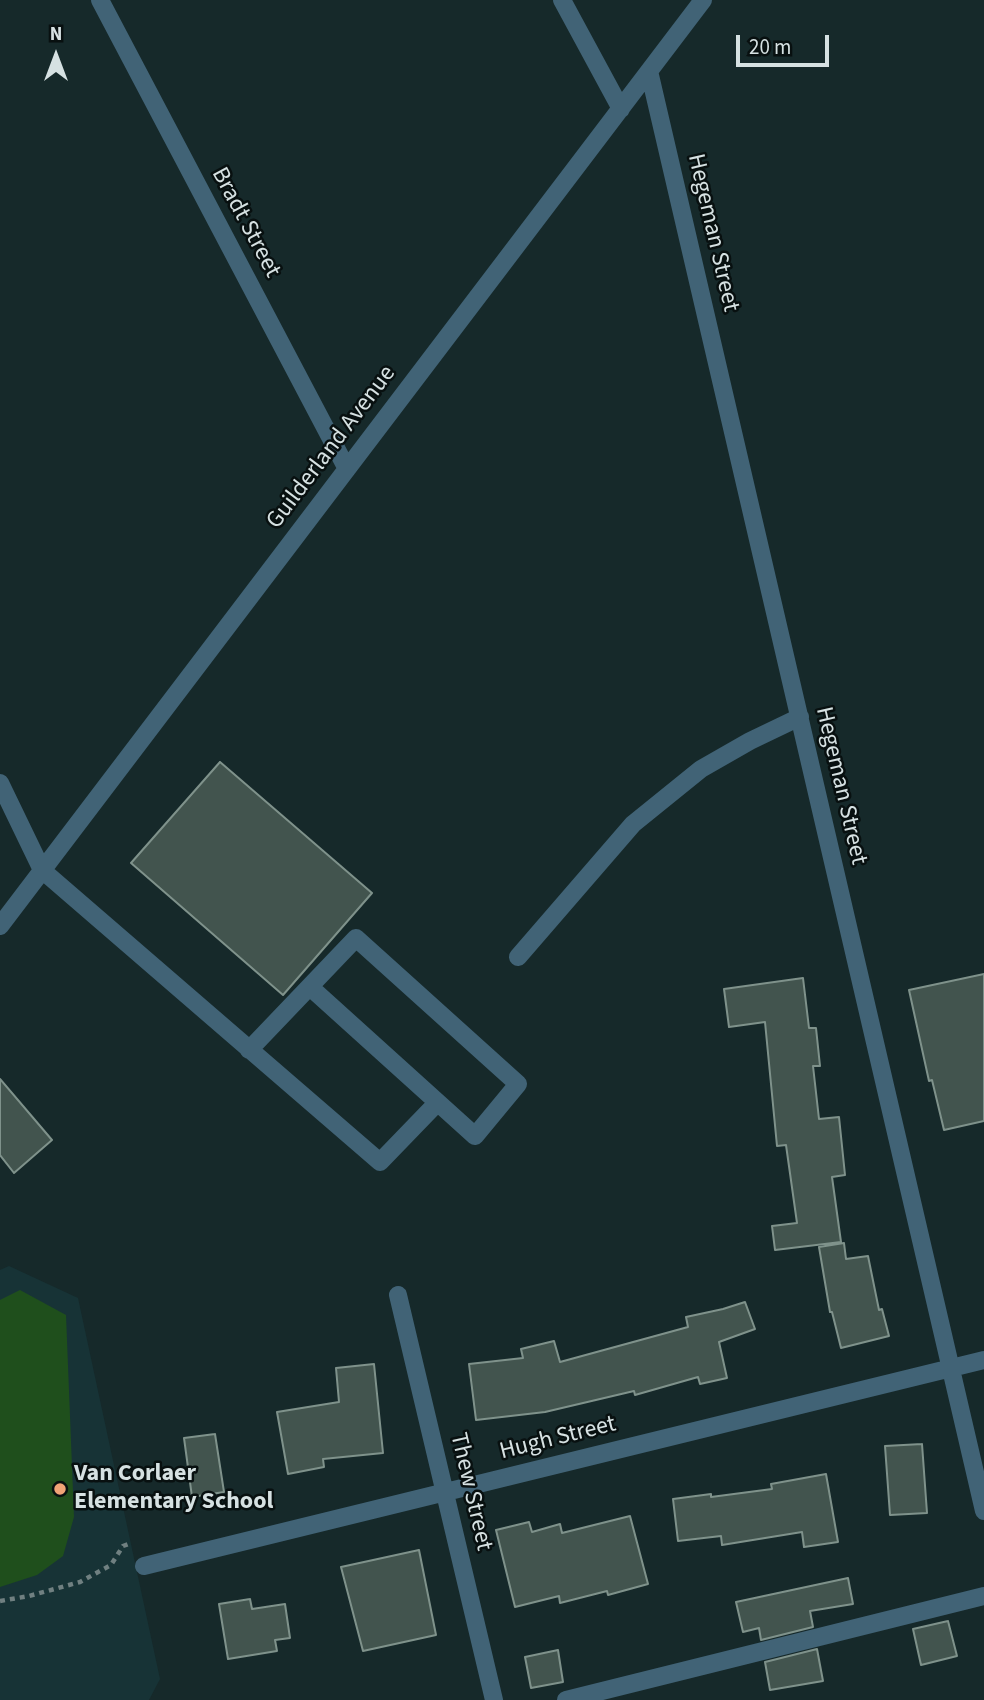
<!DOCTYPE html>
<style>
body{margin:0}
#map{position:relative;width:984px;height:1700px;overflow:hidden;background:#16292a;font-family:"Source Sans 3",sans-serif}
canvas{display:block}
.north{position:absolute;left:21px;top:21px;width:70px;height:70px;-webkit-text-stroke:5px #081010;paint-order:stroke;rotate:0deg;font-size:19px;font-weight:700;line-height:28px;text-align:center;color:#d6e1e2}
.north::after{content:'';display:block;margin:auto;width:24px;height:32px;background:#d6e1e2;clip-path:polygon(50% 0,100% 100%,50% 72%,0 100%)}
.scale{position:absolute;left:736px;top:35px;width:93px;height:32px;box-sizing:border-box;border:4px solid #d6e1e2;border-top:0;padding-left:9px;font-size:21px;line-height:24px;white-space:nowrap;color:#d6e1e2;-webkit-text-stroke:5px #081010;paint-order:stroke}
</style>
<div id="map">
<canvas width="984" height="1700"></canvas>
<div class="north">N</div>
<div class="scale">20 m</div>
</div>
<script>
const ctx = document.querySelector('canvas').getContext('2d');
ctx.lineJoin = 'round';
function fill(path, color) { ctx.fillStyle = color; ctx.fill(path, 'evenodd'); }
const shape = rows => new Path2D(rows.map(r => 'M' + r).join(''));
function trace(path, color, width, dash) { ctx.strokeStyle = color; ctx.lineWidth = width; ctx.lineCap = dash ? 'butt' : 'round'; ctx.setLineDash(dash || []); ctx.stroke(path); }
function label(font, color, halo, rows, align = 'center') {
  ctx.font = font + ' "Source Sans 3",sans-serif'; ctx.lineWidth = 5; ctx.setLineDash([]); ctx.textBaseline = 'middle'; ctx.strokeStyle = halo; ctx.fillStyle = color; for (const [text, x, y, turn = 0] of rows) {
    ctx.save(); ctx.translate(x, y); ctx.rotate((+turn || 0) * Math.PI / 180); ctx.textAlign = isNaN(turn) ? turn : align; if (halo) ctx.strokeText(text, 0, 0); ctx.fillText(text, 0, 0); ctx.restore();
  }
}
fill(shape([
 [9,1266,78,1298,160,1679,149,1700,0,1700,0,1270]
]), '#173336');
fill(shape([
 [20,1290,66,1315,74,1517,63,1556,37,1575,0,1587,0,1300]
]), '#1f4f1c');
const building = shape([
 [220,762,372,893,283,995,131,863,220,762],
 [984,974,984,1121,944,1130,932,1080,929,1081,909,990,984,974],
 [803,978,809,1028,816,1028,820,1066,813,1066,819,1119,839,1117,845,1175,832,1177,841,1242,775,1250,772,1226,797,1223,786,1145,777,1146,765,1022,729,1027,724,989,803,978],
 [0,1079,52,1140,14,1173,0,1155,0,1079],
 [844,1243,846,1259,868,1256,879,1310,882,1309,889,1336,841,1348,832,1312,830,1312,819,1247,844,1243],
 [745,1302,755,1329,719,1342,727,1378,700,1384,698,1377,635,1395,634,1391,545,1412,476,1420,469,1364,523,1358,521,1349,554,1341,560,1362,688,1327,686,1317,723,1309,745,1302],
 [374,1364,383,1453,323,1459,324,1467,288,1474,277,1412,339,1402,336,1368,374,1364],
 [215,1434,224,1492,192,1497,184,1438,215,1434],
 [922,1444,927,1513,890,1515,885,1446,922,1444],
 [826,1474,838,1542,804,1547,802,1532,722,1545,721,1536,678,1541,673,1499,711,1494,711,1497,772,1489,771,1484,826,1474],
 [630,1516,648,1584,608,1595,607,1591,560,1603,559,1596,515,1607,496,1530,529,1522,532,1532,560,1524,562,1533,630,1516],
 [419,1550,436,1635,363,1651,341,1567,419,1550],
 [848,1578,853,1604,810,1611,813,1627,761,1640,759,1628,743,1632,736,1602,848,1578],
 [250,1599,252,1609,285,1604,290,1638,275,1640,277,1651,228,1659,219,1604,250,1599],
 [948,1621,957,1656,921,1665,913,1629,948,1621],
 [817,1649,823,1681,770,1690,765,1662,817,1649],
 [558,1650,563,1682,531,1688,525,1657,558,1650]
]);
fill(building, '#42544e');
trace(building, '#7f928b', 2);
trace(shape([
 [0,1601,29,1596,80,1582,111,1565,123,1546,131,1543]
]), '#708081', 4.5, [5, 5]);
trace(shape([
 [100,0,347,469],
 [562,0,621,109],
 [649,71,984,1511],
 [0,783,42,870,380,1162,437,1103],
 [0,926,703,0],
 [518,957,633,824,701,769,750,741,800,717],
 [249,1050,356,938,518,1084,475,1136,310,987],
 [398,1295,494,1700],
 [144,1566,984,1360],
 [566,1700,984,1596]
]), '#416376', 18);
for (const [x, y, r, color] of [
 [60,1489,7,"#efa376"]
]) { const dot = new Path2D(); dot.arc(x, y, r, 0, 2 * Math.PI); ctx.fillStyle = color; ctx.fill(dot); trace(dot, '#081010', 2.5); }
label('24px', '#d6e1e2', '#081010', [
 ["Bradt Street",245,223,62],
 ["Hegeman Street",712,233,77],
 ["Guilderland Avenue",332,448,-53],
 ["Hegeman Street",840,786,77],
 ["Hugh Street",558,1439,-14],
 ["Thew Street",470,1492,77]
]);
label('bold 24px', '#d6e1e2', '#081010', [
 ["Van Corlaer",74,1475],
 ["Elementary School",74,1503]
], 'left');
</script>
